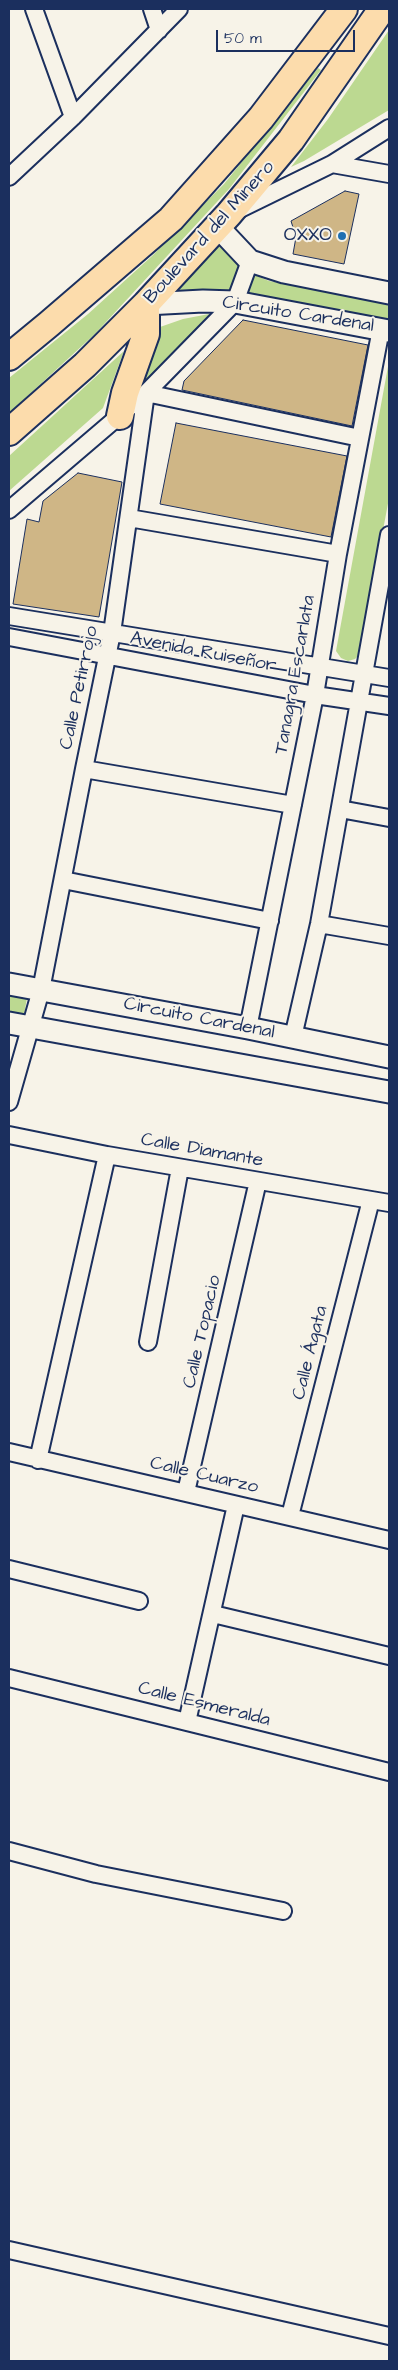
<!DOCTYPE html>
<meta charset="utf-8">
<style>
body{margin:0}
#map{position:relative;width:398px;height:2370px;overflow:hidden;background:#f7f3e8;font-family:"Architects Daughter",sans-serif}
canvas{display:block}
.frame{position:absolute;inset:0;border:10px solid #1b2f5e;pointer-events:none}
.scale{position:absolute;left:216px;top:30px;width:139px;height:22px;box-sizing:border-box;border:2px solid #1b2f5e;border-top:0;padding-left:6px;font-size:15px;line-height:18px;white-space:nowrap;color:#1b2f5e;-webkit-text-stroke:4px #f7f3e8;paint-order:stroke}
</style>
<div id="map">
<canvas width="398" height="2370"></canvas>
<div class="frame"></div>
<div class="scale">50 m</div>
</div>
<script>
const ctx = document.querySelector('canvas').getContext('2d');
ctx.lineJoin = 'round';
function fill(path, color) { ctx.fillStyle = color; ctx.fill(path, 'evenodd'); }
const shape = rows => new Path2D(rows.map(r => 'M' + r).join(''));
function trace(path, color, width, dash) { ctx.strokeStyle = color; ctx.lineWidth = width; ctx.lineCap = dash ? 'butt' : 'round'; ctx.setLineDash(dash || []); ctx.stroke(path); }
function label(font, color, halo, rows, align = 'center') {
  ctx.font = font + ' "Architects Daughter",sans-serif'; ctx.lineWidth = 4; ctx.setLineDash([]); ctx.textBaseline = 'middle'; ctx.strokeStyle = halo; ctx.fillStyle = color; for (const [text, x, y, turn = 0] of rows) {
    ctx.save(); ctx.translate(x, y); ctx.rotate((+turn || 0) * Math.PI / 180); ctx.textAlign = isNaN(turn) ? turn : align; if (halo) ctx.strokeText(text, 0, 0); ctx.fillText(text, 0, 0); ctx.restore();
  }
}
fill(shape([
 [389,30,389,110,304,161,291,167,328,119],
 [318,68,321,70,229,189,95,334,9,413,9,378,88,314,152,256,224,184],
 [231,229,246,265,257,276,269,281,389,303,389,320,231,292,214,290,174,296],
 [209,314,209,318,187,342,137,389,147,351,160,327,183,319],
 [124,351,103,408,9,491,9,456],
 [389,361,389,498,360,654,355,659,348,661,341,658,336,651],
 [9,995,27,998,24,1015,9,1013]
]), '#bcd991');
const building = shape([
 [345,191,359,194,344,264,293,254,296,237,291,221,345,191],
 [243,320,368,345,352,426,182,390,184,381,243,320],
 [176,423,347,456,331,537,160,504,176,423],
 [78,473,122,482,99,617,13,604,27,519,39,522,43,501,78,473]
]);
fill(building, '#cfb686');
trace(building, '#1b2f5e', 1);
const minor = shape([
 [34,9,73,117],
 [152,9,159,30],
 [332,164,389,174],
 [9,177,73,117,179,9],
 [238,210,332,164,389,128],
 [9,510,146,393,235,302,250,261],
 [129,518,338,554],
 [9,616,389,678],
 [9,637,315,695,389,706],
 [84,769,293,805],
 [340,809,389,818],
 [63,880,270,921],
 [319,924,389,936],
 [248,1028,315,695,338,554,381,329],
 [293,1037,319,924,389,535],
 [9,1102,41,990,84,769,112,633,146,393,360,438],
 [9,1135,107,1155,389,1203],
 [148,1342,180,1168],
 [9,1452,389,1540],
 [38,1460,107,1155],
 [186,1492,258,1181],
 [290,1516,371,1200],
 [9,1569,139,1601],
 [213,1614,389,1656],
 [9,1678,389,1772],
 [187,1722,236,1505],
 [9,1851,96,1874,283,1911],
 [9,2250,389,2336]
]);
const tertiary = shape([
 [218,227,250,261,284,272,389,293],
 [146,304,203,301,235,302,389,331],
 [9,984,248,1028,389,1057],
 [9,1023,389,1092]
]);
const primary = shape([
 [9,357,49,324,171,219,261,118,344,9],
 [120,416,125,393,146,334,146,304],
 [9,432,85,365,146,304,229,214,291,140,382,9]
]);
trace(minor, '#1b2f5e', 20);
trace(tertiary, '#1b2f5e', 25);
trace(primary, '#1b2f5e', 30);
trace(minor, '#f7f3e8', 16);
trace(tertiary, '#f7f3e8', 21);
trace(primary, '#fcdcac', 26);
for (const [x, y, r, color] of [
 [342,236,5,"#1f6fb2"]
]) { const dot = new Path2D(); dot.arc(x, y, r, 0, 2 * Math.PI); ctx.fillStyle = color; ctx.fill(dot); trace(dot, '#f7f3e8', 2); }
label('19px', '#1b2f5e', '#f7f3e8', [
 ["Boulevard del Minero",210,233,-48],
 ["Circuito Cardenal",298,315,9],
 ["Avenida Ruiseñor",203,653,11],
 ["Tanagra Escarlata",296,675,-80],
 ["Calle Petirrojo",80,688,-78],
 ["Circuito Cardenal",199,1019,11],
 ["Calle Diamante",202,1151,10],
 ["Calle Topacio",203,1332,-77],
 ["Calle Ágata",311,1353,-76],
 ["Calle Cuarzo",204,1476,13],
 ["Calle Esmeralda",204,1705,14]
]);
label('19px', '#1b2f5e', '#f7f3e8', [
 ["OXXO",332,236]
], 'right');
</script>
